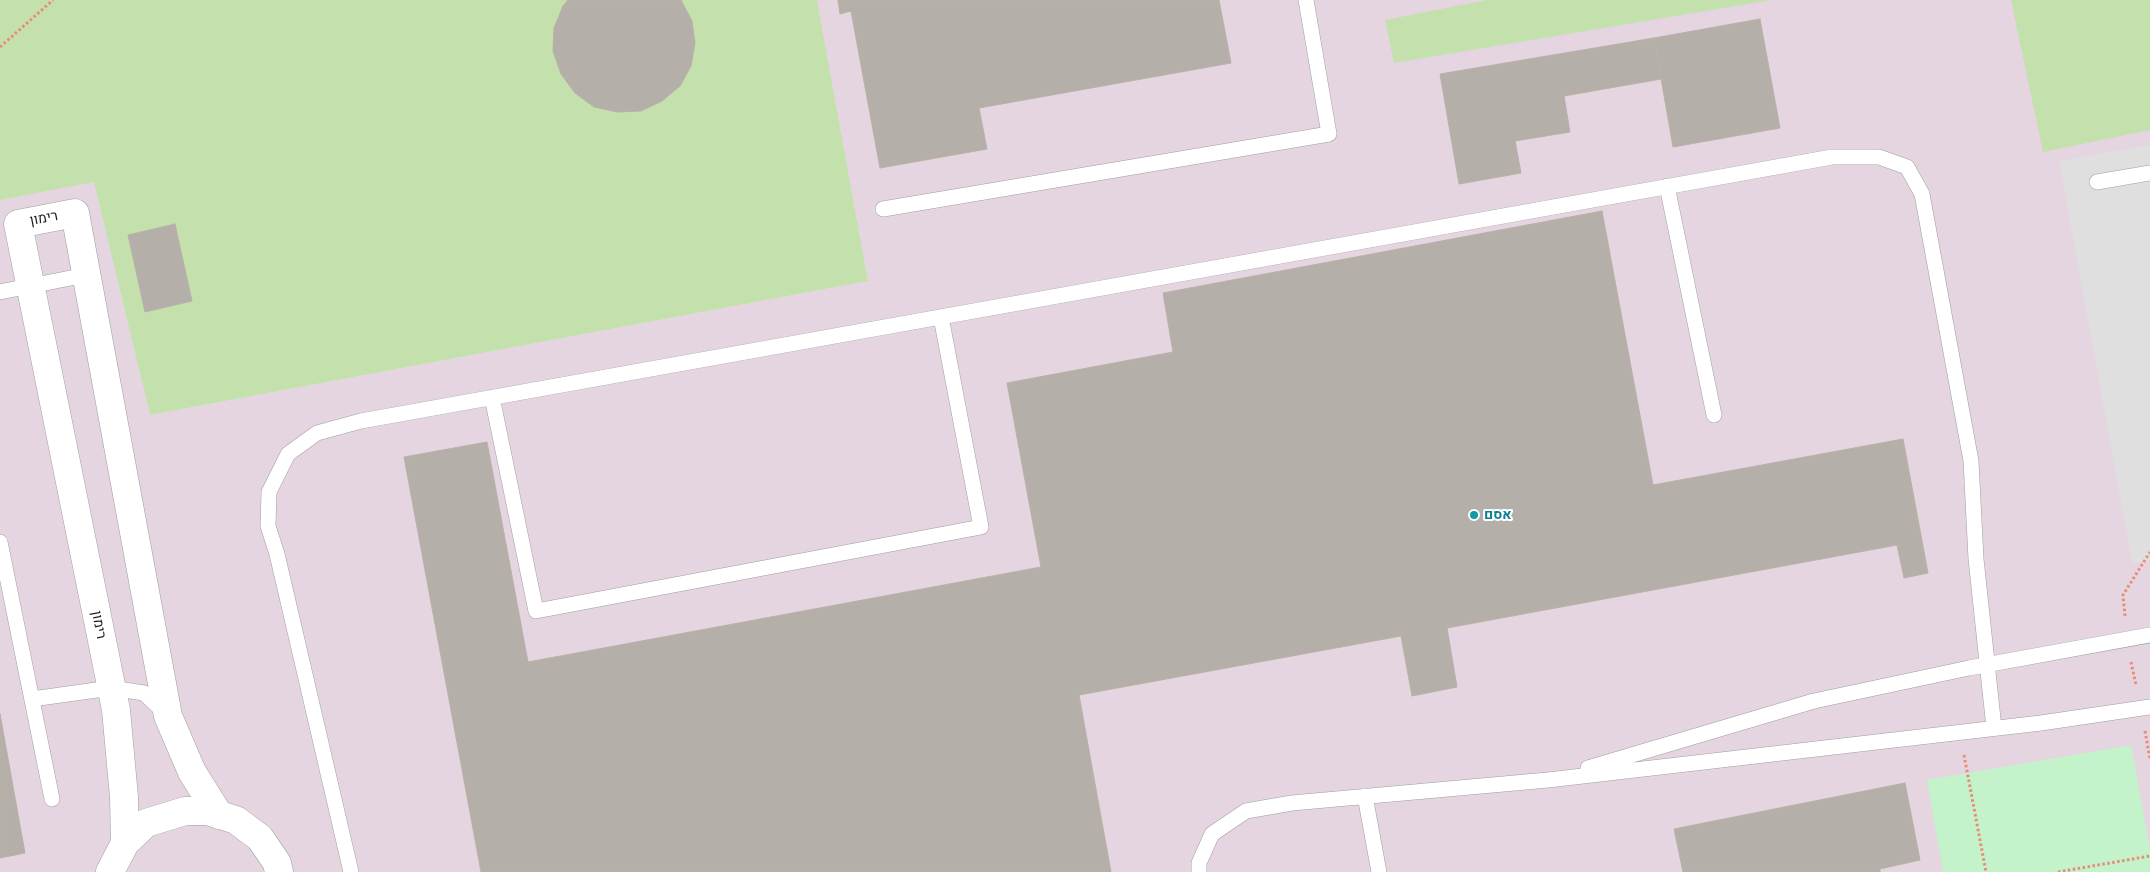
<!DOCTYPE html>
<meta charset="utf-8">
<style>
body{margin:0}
canvas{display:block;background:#ece9e2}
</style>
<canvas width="2150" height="872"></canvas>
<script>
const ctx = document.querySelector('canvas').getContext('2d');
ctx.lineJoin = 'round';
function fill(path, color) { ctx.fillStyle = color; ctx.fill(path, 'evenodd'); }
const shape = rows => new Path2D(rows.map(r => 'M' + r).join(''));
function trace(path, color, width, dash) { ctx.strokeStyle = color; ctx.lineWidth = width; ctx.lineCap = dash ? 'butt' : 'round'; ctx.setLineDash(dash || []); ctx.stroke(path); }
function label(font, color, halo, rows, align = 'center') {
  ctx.font = font + ' Poppins,Heebo,sans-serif'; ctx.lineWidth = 4; ctx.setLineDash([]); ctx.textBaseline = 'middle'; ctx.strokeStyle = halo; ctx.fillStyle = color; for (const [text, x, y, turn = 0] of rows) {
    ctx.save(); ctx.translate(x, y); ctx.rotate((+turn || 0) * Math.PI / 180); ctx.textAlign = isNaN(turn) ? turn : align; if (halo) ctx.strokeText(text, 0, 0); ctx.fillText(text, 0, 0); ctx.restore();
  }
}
fill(shape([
 [817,0,2150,0,2150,872,0,872,0,200,94,181,150,415,868,281]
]), '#e4d5e0');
fill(shape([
 [0,0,817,0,868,281,150,415,94,182,0,200],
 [1487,0,1772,0,1394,63,1385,20],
 [2011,0,2150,0,2150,130,2043,152]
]), '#c3e0ad');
fill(shape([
 [2131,745,2150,849,2150,872,1943,872,1927,780]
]), '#c3f2cb');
fill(shape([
 [2150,145,2150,560,2132,563,2059,161]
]), '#dfdfdf');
const building = shape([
 [568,0,681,0,692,21,695,43,691,66,680,86,662,101,641,111,617,112,594,107,575,93,561,74,553,51,554,28,563,6,568,0],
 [838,0,1219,0,1231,63,979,108,987,149,880,168,851,11,840,14,838,0],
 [1760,19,1780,128,1673,147,1654,38,1760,19],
 [1654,38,1661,79,1564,96,1570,132,1515,141,1521,173,1459,184,1440,74,1654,38],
 [1602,211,1653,485,1903,439,1928,573,1904,578,1897,545,1447,628,1457,687,1412,696,1401,636,1079,695,1111,872,481,872,404,457,487,442,528,662,1041,567,1007,383,1173,352,1163,293,1602,211],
 [175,224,192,301,145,312,128,235,175,224],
 [0,714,25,853,0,858,0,714],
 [1905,783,1920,860,1880,869,1880,872,1683,872,1674,829,1905,783]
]);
fill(building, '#b4afa8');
trace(building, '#bbb1a7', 1);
const service = shape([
 [2097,182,2150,173],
 [1667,186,1714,415],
 [883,209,1329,134,1306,0],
 [0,292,86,275],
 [492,397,536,611,981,527,941,317],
 [0,542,52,799],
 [32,699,111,688,144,693,165,713],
 [1588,768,1814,701,1969,668,2150,635],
 [1365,796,1379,872],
 [351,872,277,554,268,526,269,492,288,454,317,433,361,421,1832,157,1879,157,1907,167,1922,194,1971,461,1976,559,1994,728],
 [1199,872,1199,863,1212,834,1246,811,1292,803,1548,780,2041,723,2150,707]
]);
const minor = shape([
 [125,843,124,797,116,710,18,224,75,213,168,716,192,772,219,815],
 [110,872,125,843,146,823,185,811,207,811,236,820,260,838,277,863,279,872]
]);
trace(service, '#9f9f9f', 16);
trace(minor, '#9f9f9f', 29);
trace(shape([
 [0,47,53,0],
 [2125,616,2123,595,2150,552],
 [2131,662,2136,685],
 [2145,731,2150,759],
 [1964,755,1986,872],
 [2058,872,2150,856]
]), '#e88b77', 3, [2.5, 2.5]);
trace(service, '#fff', 15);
trace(minor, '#fff', 28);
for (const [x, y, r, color] of [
 [1474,515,5,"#0f9aa8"]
]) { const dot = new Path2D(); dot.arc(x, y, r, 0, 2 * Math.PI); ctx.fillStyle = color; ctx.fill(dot); trace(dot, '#fff', 2); }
label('14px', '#1b1b1b', '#fff', [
 ["רימון",44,219,-11],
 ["רימון",98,625,79]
]);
label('bold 14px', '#0d838f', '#fff', [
 ["אסם",1484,515]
], 'left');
</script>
